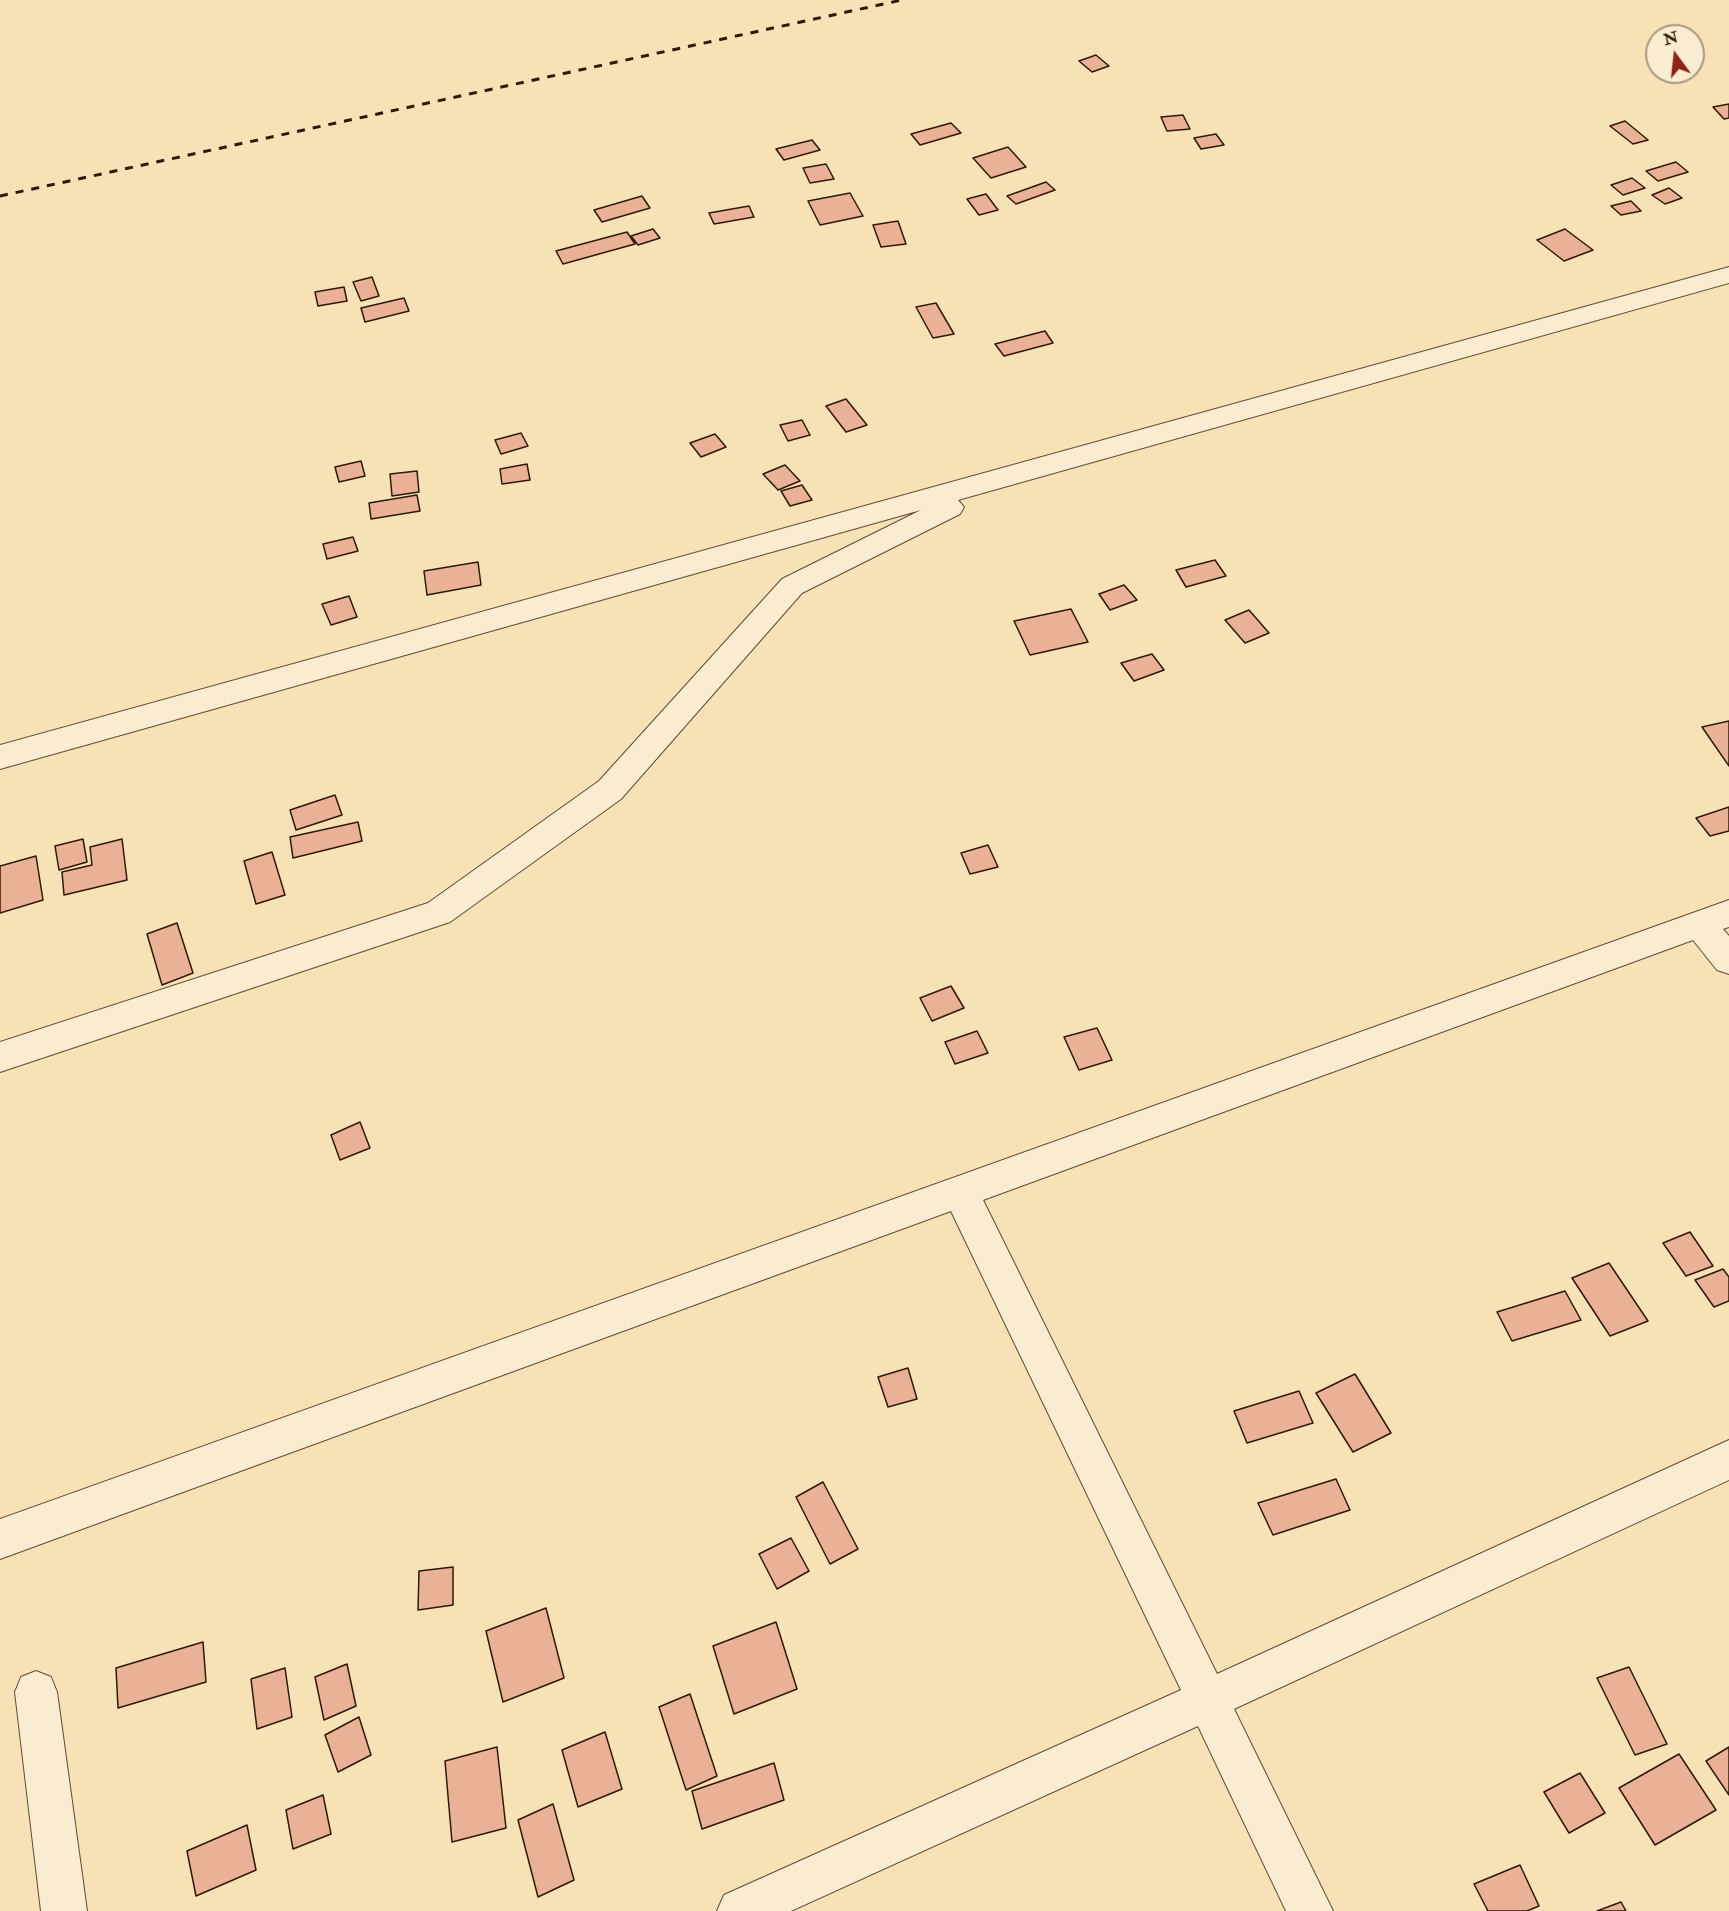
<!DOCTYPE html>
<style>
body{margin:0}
#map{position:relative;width:1729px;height:1911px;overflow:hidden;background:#f7e2b7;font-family:"IM FELL Double Pica",serif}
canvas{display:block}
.north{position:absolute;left:1645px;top:24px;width:60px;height:60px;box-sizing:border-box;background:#faecd0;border:2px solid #aa977f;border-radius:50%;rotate:345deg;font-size:16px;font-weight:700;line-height:24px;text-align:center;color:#311805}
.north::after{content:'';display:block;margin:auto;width:21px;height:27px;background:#8f2418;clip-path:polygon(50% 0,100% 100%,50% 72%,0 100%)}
</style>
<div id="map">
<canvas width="1729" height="1911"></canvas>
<div class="north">N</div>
</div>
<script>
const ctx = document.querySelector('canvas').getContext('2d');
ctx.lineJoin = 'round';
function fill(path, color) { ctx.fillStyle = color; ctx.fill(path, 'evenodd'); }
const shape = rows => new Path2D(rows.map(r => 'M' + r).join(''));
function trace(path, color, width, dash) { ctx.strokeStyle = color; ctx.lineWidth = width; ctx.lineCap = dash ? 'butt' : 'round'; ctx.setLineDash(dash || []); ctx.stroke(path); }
const building = shape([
 [1096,55,1109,66,1092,72,1079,61,1096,55],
 [1729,104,1729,118,1724,119,1713,107,1729,104],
 [1183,115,1190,129,1167,131,1161,117,1183,115],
 [1625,121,1648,140,1633,144,1610,126,1625,121],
 [951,123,961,133,920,145,911,134,951,123],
 [1216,134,1224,145,1201,149,1194,138,1216,134],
 [812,140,820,150,784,160,776,149,812,140],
 [1008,147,1026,167,991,178,973,158,1008,147],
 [1676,162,1688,172,1658,181,1646,171,1676,162],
 [826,164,834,179,810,183,803,168,826,164],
 [1632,178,1645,188,1623,195,1611,185,1632,178],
 [1046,182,1055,190,1016,204,1007,196,1046,182],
 [1669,188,1682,198,1665,204,1652,195,1669,188],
 [850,193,863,216,820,225,808,201,850,193],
 [986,194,998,210,979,215,967,199,986,194],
 [642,196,650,208,602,222,594,210,642,196],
 [1631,201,1641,211,1621,215,1611,206,1631,201],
 [749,206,754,217,714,224,709,213,749,206],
 [898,221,906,244,881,247,873,225,898,221],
 [653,229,660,238,638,245,631,236,653,229],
 [1565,229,1593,250,1564,261,1537,240,1565,229],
 [627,232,635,244,563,264,556,251,627,232],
 [372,277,379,296,361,301,353,282,372,277],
 [344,287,347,301,318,306,315,292,344,287],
 [404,298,409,311,365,322,361,308,404,298],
 [936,303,954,334,933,338,916,307,936,303],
 [1045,331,1053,343,1004,356,995,344,1045,331],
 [846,399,867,425,846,432,826,406,846,399],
 [802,420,810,435,788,441,780,425,802,420],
 [521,433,528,446,501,454,495,440,521,433],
 [715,434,726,447,701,457,690,443,715,434],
 [361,461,365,476,339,482,335,467,361,461],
 [527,464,530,480,502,484,500,469,527,464],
 [785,465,800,481,778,490,763,474,785,465],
 [417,471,419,492,392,496,390,474,417,471],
 [802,485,812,500,790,506,781,491,802,485],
 [417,495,420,511,371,519,369,503,417,495],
 [353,537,358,551,327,559,323,544,353,537],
 [1215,560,1226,576,1186,587,1176,570,1215,560],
 [478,562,481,585,427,595,424,571,478,562],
 [1124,585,1137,600,1110,610,1099,594,1124,585],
 [349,596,357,617,331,625,322,604,349,596],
 [1071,609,1088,642,1030,655,1014,621,1071,609],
 [1249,610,1269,633,1245,643,1225,620,1249,610],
 [1152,654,1164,670,1134,681,1121,663,1152,654],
 [1729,721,1729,766,1702,727,1729,721],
 [335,795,342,815,296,830,290,810,335,795],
 [1729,807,1729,831,1710,836,1696,818,1729,807],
 [358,822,362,841,293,858,290,837,358,822],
 [83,839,87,862,59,870,55,846,83,839],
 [122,839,127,880,64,895,62,872,92,865,90,847,122,839],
 [988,845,998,867,970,874,961,853,988,845],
 [272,852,285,895,256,904,244,861,272,852],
 [36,856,43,900,0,913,0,866,36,856],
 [177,923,193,973,162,985,147,934,177,923],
 [951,986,964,1008,932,1021,920,998,951,986],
 [1097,1028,1112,1060,1079,1070,1064,1037,1097,1028],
 [977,1031,988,1053,955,1064,945,1042,977,1031],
 [360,1122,370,1148,340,1160,331,1135,360,1122],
 [1690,1232,1713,1266,1686,1276,1663,1243,1690,1232],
 [1609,1263,1648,1321,1610,1336,1572,1278,1609,1263],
 [1723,1269,1729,1277,1729,1301,1714,1307,1695,1280,1723,1269],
 [1565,1291,1581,1320,1512,1341,1497,1312,1565,1291],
 [908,1368,917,1399,888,1407,878,1377,908,1368],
 [1355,1374,1391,1433,1353,1452,1316,1393,1355,1374],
 [1299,1391,1313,1423,1247,1443,1234,1411,1299,1391],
 [1336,1479,1350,1510,1273,1535,1258,1503,1336,1479],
 [823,1482,858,1549,830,1564,796,1497,823,1482],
 [791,1538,809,1571,777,1589,759,1554,791,1538],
 [453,1567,453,1605,418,1610,419,1571,453,1567],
 [546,1608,564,1678,503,1702,486,1631,546,1608],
 [776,1622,797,1689,734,1714,713,1646,776,1622],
 [203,1642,206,1682,118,1708,116,1668,203,1642],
 [347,1664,356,1706,324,1720,315,1677,347,1664],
 [1629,1667,1667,1744,1635,1755,1597,1678,1629,1667],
 [285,1668,292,1717,257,1729,251,1679,285,1668],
 [690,1694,717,1776,686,1790,659,1707,690,1694],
 [359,1717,371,1755,338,1772,325,1735,359,1717],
 [605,1732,622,1789,578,1807,562,1750,605,1732],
 [497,1747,506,1828,452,1842,445,1761,497,1747],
 [1729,1747,1729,1795,1706,1761,1729,1747],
 [1679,1754,1716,1810,1655,1845,1619,1788,1679,1754],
 [774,1763,784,1800,702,1829,692,1791,774,1763],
 [1580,1773,1605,1813,1569,1833,1544,1792,1580,1773],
 [323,1795,331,1834,293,1849,286,1810,323,1795],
 [553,1804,574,1880,538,1897,518,1820,553,1804],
 [247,1825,256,1870,196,1896,187,1851,247,1825],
 [1520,1865,1539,1906,1527,1911,1488,1911,1474,1884,1520,1865],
 [1621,1902,1626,1911,1597,1911,1621,1902]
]);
fill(building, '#e9b297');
trace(building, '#311805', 1.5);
const street = shape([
 [1729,267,1729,283,958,500,964,507,960,514,802,593,621,799,450,922,0,1072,0,1042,428,903,599,781,782,579,921,510,0,769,0,745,1729,267],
 [1729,900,1729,927,1723,929,1729,936,1729,974,1717,970,1693,940,983,1200,1217,1674,1729,1440,1729,1480,1234,1709,1333,1911,1286,1911,1198,1726,791,1911,717,1911,724,1895,1181,1690,951,1211,0,1559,0,1519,1729,900],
 [36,1671,51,1677,57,1692,87,1911,41,1911,15,1692,21,1677,36,1671]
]);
trace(street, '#624a32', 2);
fill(street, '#faecd0');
trace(shape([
 [0,196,902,0]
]), '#311805', 3, [8, 8]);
</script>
